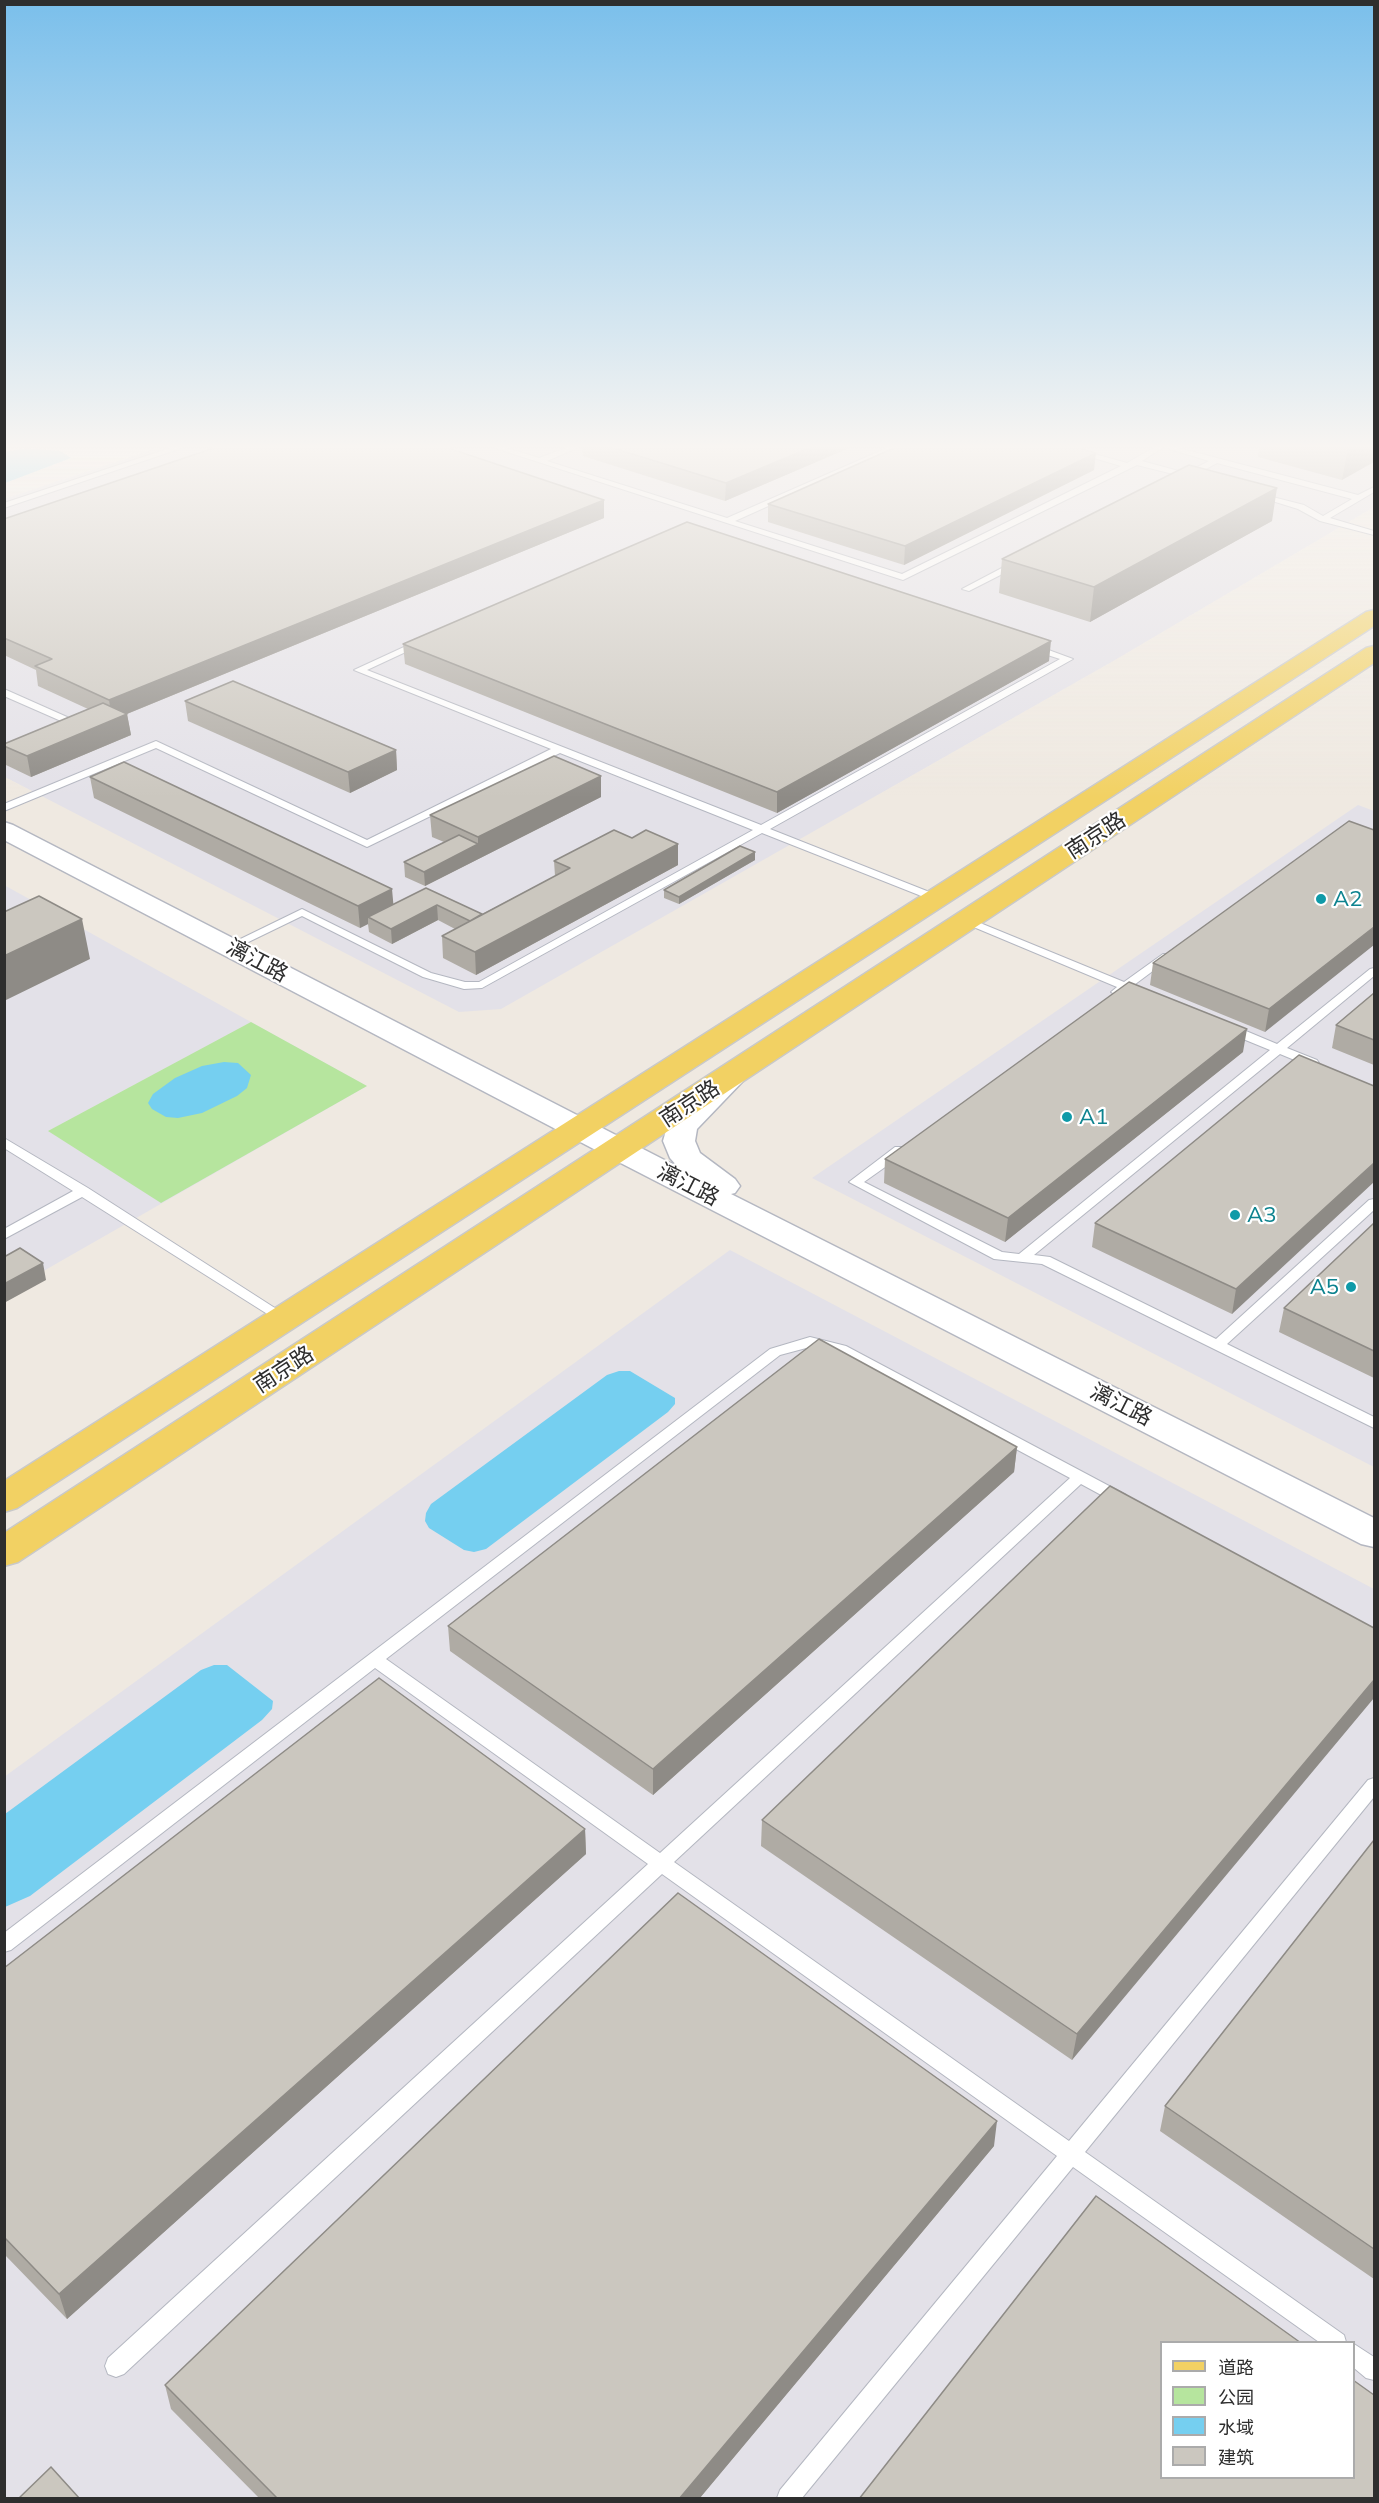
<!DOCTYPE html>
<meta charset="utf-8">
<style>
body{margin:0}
#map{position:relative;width:1379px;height:2503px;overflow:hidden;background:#efe9e1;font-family:Mulish,"Noto Sans SC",sans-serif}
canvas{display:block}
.frame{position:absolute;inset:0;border:6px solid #2e2e2e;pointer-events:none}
.legend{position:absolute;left:1160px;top:2341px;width:195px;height:138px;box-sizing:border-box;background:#fff;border:2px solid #ababab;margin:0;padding:8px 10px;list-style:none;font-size:18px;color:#2e2e2e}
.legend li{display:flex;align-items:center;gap:12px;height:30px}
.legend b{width:30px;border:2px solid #ababab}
</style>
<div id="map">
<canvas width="1379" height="2503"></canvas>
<div class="frame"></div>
<ul class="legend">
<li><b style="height:8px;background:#f2d163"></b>道路</li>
<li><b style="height:16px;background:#b6e59e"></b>公园</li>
<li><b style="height:16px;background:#75cff0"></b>水域</li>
<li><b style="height:16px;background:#cbc7bf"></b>建筑</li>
</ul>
</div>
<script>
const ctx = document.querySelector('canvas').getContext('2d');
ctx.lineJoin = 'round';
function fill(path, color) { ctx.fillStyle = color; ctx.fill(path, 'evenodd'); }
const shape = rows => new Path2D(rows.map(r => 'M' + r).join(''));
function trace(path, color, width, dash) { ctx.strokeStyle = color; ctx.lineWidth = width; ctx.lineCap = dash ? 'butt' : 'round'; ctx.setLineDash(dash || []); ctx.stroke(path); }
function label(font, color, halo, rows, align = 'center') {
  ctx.font = font + ' Mulish,"Noto Sans SC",sans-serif'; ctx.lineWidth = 4.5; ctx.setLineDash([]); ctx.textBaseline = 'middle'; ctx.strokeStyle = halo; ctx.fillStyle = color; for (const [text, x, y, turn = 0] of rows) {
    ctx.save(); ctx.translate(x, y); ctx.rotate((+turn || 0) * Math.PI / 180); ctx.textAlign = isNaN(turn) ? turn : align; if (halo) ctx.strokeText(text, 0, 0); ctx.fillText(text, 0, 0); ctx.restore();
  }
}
fill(shape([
 [158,448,1374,448,1374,507,1115,660,501,1009,459,1012,5,777,4,499],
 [1358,805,1374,811,1374,1467,812,1178],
 [4,885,251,1022,367,1086,5,1293],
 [730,1250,1374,1589,1374,2498,5,2498,4,1777],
 [1162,2342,1354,2342,1354,2478,1162,2478]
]), '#e3e1e8');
fill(shape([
 [251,1022,367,1086,161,1203,48,1131]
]), '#b6e59e');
fill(shape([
 [26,448,60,451,71,458,5,483,5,452],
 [224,1062,238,1063,251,1075,247,1088,237,1096,202,1113,178,1118,166,1117,152,1109,148,1103,153,1094,175,1078,202,1066],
 [619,1371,630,1371,675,1398,675,1404,668,1412,486,1549,474,1552,464,1550,429,1528,425,1521,426,1513,431,1504,607,1375],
 [214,1665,227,1665,273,1701,272,1709,262,1720,30,1896,5,1907,5,1814,201,1670]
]), '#75cff0');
const lane = shape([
 [170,448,182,448,4,508,4,503,170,448],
 [495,448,507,448,539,458,566,448,577,448,547,461,727,518,887,448,897,448,735,521,902,574,1121,466,1060,448,1073,448,1127,463,1153,448,1162,448,1142,461,1186,473,1209,461,1166,448,1179,448,1358,495,1374,487,1374,492,1330,518,1374,531,1374,535,1320,521,1298,509,1253,495,1257,493,1304,505,1323,516,1352,499,1217,463,1189,478,1137,465,903,580,495,448],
 [1017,560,1020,561,1020,565,969,591,962,589,1017,560],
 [417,641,425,643,367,670,761,825,1060,659,1029,649,1029,645,1035,645,1073,659,770,829,942,897,942,901,934,901,762,833,482,988,464,989,423,977,302,916,234,949,226,949,224,947,302,909,431,973,465,982,479,982,753,830,560,753,367,847,156,748,4,811,4,804,156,741,367,840,551,749,354,670,417,641],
 [4,689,67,717,69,719,61,721,4,696,4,689],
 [968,918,1124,982,1163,954,1171,954,1173,956,1134,985,1138,989,1136,991,1126,991,1117,995,1111,992,1117,987,964,923,962,921,968,918],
 [1374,968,1374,976,1287,1048,1317,1060,1319,1063,1317,1066,1309,1066,1280,1054,1034,1255,1050,1257,1216,1339,1369,1200,1374,1199,1374,1210,1227,1344,1374,1417,1374,1428,1042,1264,994,1259,849,1182,895,1147,905,1147,906,1150,905,1153,864,1182,1002,1252,1019,1254,1270,1050,1226,1032,1224,1029,1226,1026,1234,1026,1277,1044,1370,969,1374,968],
 [4,1138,88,1188,292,1319,290,1322,280,1322,82,1197,4,1239,4,1229,73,1191,4,1148,4,1138],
 [810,1337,846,1346,1126,1495,1129,1499,1126,1503,1121,1504,1116,1503,1081,1484,674,1862,1069,2141,1368,1780,1374,1778,1374,1797,1085,2152,1344,2335,1346,2342,1319,2342,1073,2167,802,2498,777,2498,780,2490,1057,2156,662,1874,124,2374,116,2377,108,2374,105,2366,108,2358,648,1864,375,1668,11,1950,4,1952,4,1933,770,1349,810,1337],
 [810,1347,837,1353,1070,1478,660,1853,386,1659,780,1355,810,1347],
 [1354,2344,1374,2357,1374,2380,1366,2378,1354,2368,1354,2344]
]);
const secondary = shape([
 [4,822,13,825,678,1167,670,1158,663,1141,667,1127,718,1074,729,1071,740,1074,744,1080,697,1129,695,1141,700,1153,735,1179,740,1186,735,1193,731,1194,1374,1518,1374,1547,1361,1544,609,1157,4,840,4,822]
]);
const primary = shape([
 [1374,610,1374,626,17,1508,4,1512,4,1481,1366,612,1374,610],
 [1374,646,1374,663,18,1562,4,1566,4,1533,1366,648,1374,646]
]);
trace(lane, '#b4b7c1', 2);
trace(secondary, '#b4b7c1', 3);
trace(primary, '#c9c9c9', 3);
fill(lane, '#fff');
fill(secondary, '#fff');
fill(primary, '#f2d163');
fill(shape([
 [582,448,849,448,725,501,583,456],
 [1259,448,1374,448,1342,480,1258,457],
 [1094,470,904,565,768,522,768,504],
 [604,518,127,714,131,735,31,777,6,765,4,757,4,744,88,709,38,686,36,670,4,655,4,519],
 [1272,521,1090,622,999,593,1002,559],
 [403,644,1049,661,777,813,405,664],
 [185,701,396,750,397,770,350,793,188,721],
 [90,777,393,905,426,888,482,914,555,876,554,861,678,865,476,975,443,958,442,936,455,929,438,920,392,944,369,932,368,924,360,928,94,798],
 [601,797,425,886,405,877,404,862,444,842,432,837,430,815],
 [1349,821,1265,1032,1150,985,1153,963],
 [755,852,755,860,679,904,664,898,664,890],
 [1374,993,1374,1065,1332,1048,1336,1025],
 [1243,1052,1005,1242,884,1183,885,1159],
 [1374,1086,1232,1314,1092,1247,1095,1223],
 [1374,1223,1374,1378,1279,1332,1284,1308],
 [1017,1447,1014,1472,653,1795,450,1651,448,1626],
 [1374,1628,1072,2060,761,1846,762,1820],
 [585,1829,586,1854,67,2319,4,2254,4,1968],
 [1374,1840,1374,2279,1160,2131,1165,2106],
 [994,2146,699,2499,260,2499,171,2409,165,2385]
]), '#afaba4');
fill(shape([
 [809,448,849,448,725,501,726,483],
 [1348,448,1374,448,1374,462,1342,480],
 [1096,453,1094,470,904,565,905,546],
 [1277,488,1272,521,1090,622,1094,587],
 [604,500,604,518,112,720,109,700],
 [1051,641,1049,661,777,813,777,792],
 [127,714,131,735,31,777,27,756],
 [396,750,397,770,350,793,348,772],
 [601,776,601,797,425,886,424,872,478,844,478,837],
 [678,844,678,865,476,975,475,952],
 [755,852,755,860,679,904,679,897],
 [392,889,394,911,368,917,368,924,360,928,358,906],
 [437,905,438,920,392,944,391,929],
 [82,919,90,959,4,1001,4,956],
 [1374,927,1374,945,1265,1032,1269,1009],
 [1247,1029,1243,1052,1005,1242,1008,1218],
 [1374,1163,1374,1182,1232,1314,1236,1289],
 [43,1263,46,1280,4,1303,4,1284],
 [1017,1447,1014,1472,653,1795,653,1769],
 [1374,1680,1374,1698,1072,2060,1077,2034],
 [585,1829,586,1854,67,2319,59,2294],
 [997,2121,994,2146,699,2499,679,2499]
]), '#8e8b86');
const building = shape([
 [214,448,448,448,604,500,109,700,35,666,52,659,4,638,4,519,214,448],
 [613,448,809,448,726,483,613,448],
 [894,448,1079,448,1096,453,905,546,768,504,894,448],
 [1189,465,1277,488,1094,587,1002,559,1189,465],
 [687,522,1051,641,777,792,403,644,687,522],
 [233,681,396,750,348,772,185,701,233,681],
 [103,703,127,714,27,756,4,746,4,744,103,703],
 [554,756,601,776,478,837,430,815,554,756],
 [124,762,392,889,358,906,90,777,124,762],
 [1349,821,1374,830,1374,927,1269,1009,1153,963,1349,821],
 [614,830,632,838,646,830,678,844,475,952,442,936,570,868,554,861,614,830],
 [459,835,478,844,424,872,404,862,459,835],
 [740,846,755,852,679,897,664,890,740,846],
 [426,888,482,914,470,921,437,905,391,929,368,917,426,888],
 [39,896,82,919,4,956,4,912,39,896],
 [1129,982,1247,1029,1008,1218,885,1159,1129,982],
 [1374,993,1374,1040,1336,1025,1374,993],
 [1299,1055,1374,1086,1374,1163,1236,1289,1095,1223,1299,1055],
 [1374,1223,1374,1351,1284,1308,1374,1223],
 [20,1248,43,1263,4,1284,4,1257,20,1248],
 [819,1339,1017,1447,653,1769,448,1626,819,1339],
 [1110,1486,1374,1628,1374,1680,1077,2034,762,1820,1110,1486],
 [379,1678,585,1829,59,2294,4,2237,4,1968,379,1678],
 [1374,1840,1374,2249,1165,2106,1374,1840],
 [678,1893,997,2121,679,2499,278,2499,165,2385,678,1893],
 [1096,2196,1301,2343,1161,2343,1161,2478,1353,2478,1353,2380,1374,2395,1374,2499,859,2499,1096,2196],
 [51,2467,80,2499,18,2499,51,2467]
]);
fill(building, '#cbc7bf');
trace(building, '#8e8b86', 1.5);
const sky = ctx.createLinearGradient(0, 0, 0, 798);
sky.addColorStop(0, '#7abfeb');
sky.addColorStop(0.56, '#f8f5f2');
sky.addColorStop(1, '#f8f5f200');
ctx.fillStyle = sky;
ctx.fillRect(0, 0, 1379, 798);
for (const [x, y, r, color] of [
 [1321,899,6,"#0f9aa8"],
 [1067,1117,6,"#0f9aa8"],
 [1235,1215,6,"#0f9aa8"],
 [1351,1287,6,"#0f9aa8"]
]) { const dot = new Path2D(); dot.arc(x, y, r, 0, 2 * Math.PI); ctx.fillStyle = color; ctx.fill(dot); trace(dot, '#fff', 2); }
label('22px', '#2e2e2e', '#fff', [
 ["南京路",1096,836,-33],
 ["漓江路",257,961,28],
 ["南京路",690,1104,-33],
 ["漓江路",688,1185,27],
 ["南京路",284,1370,-33],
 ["漓江路",1121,1405,27]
]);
label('22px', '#0d838f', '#fff', [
 ["A2",1333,899],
 ["A1",1079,1117],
 ["A3",1247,1215],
 ["A5",1339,1287,"right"]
], 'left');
</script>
